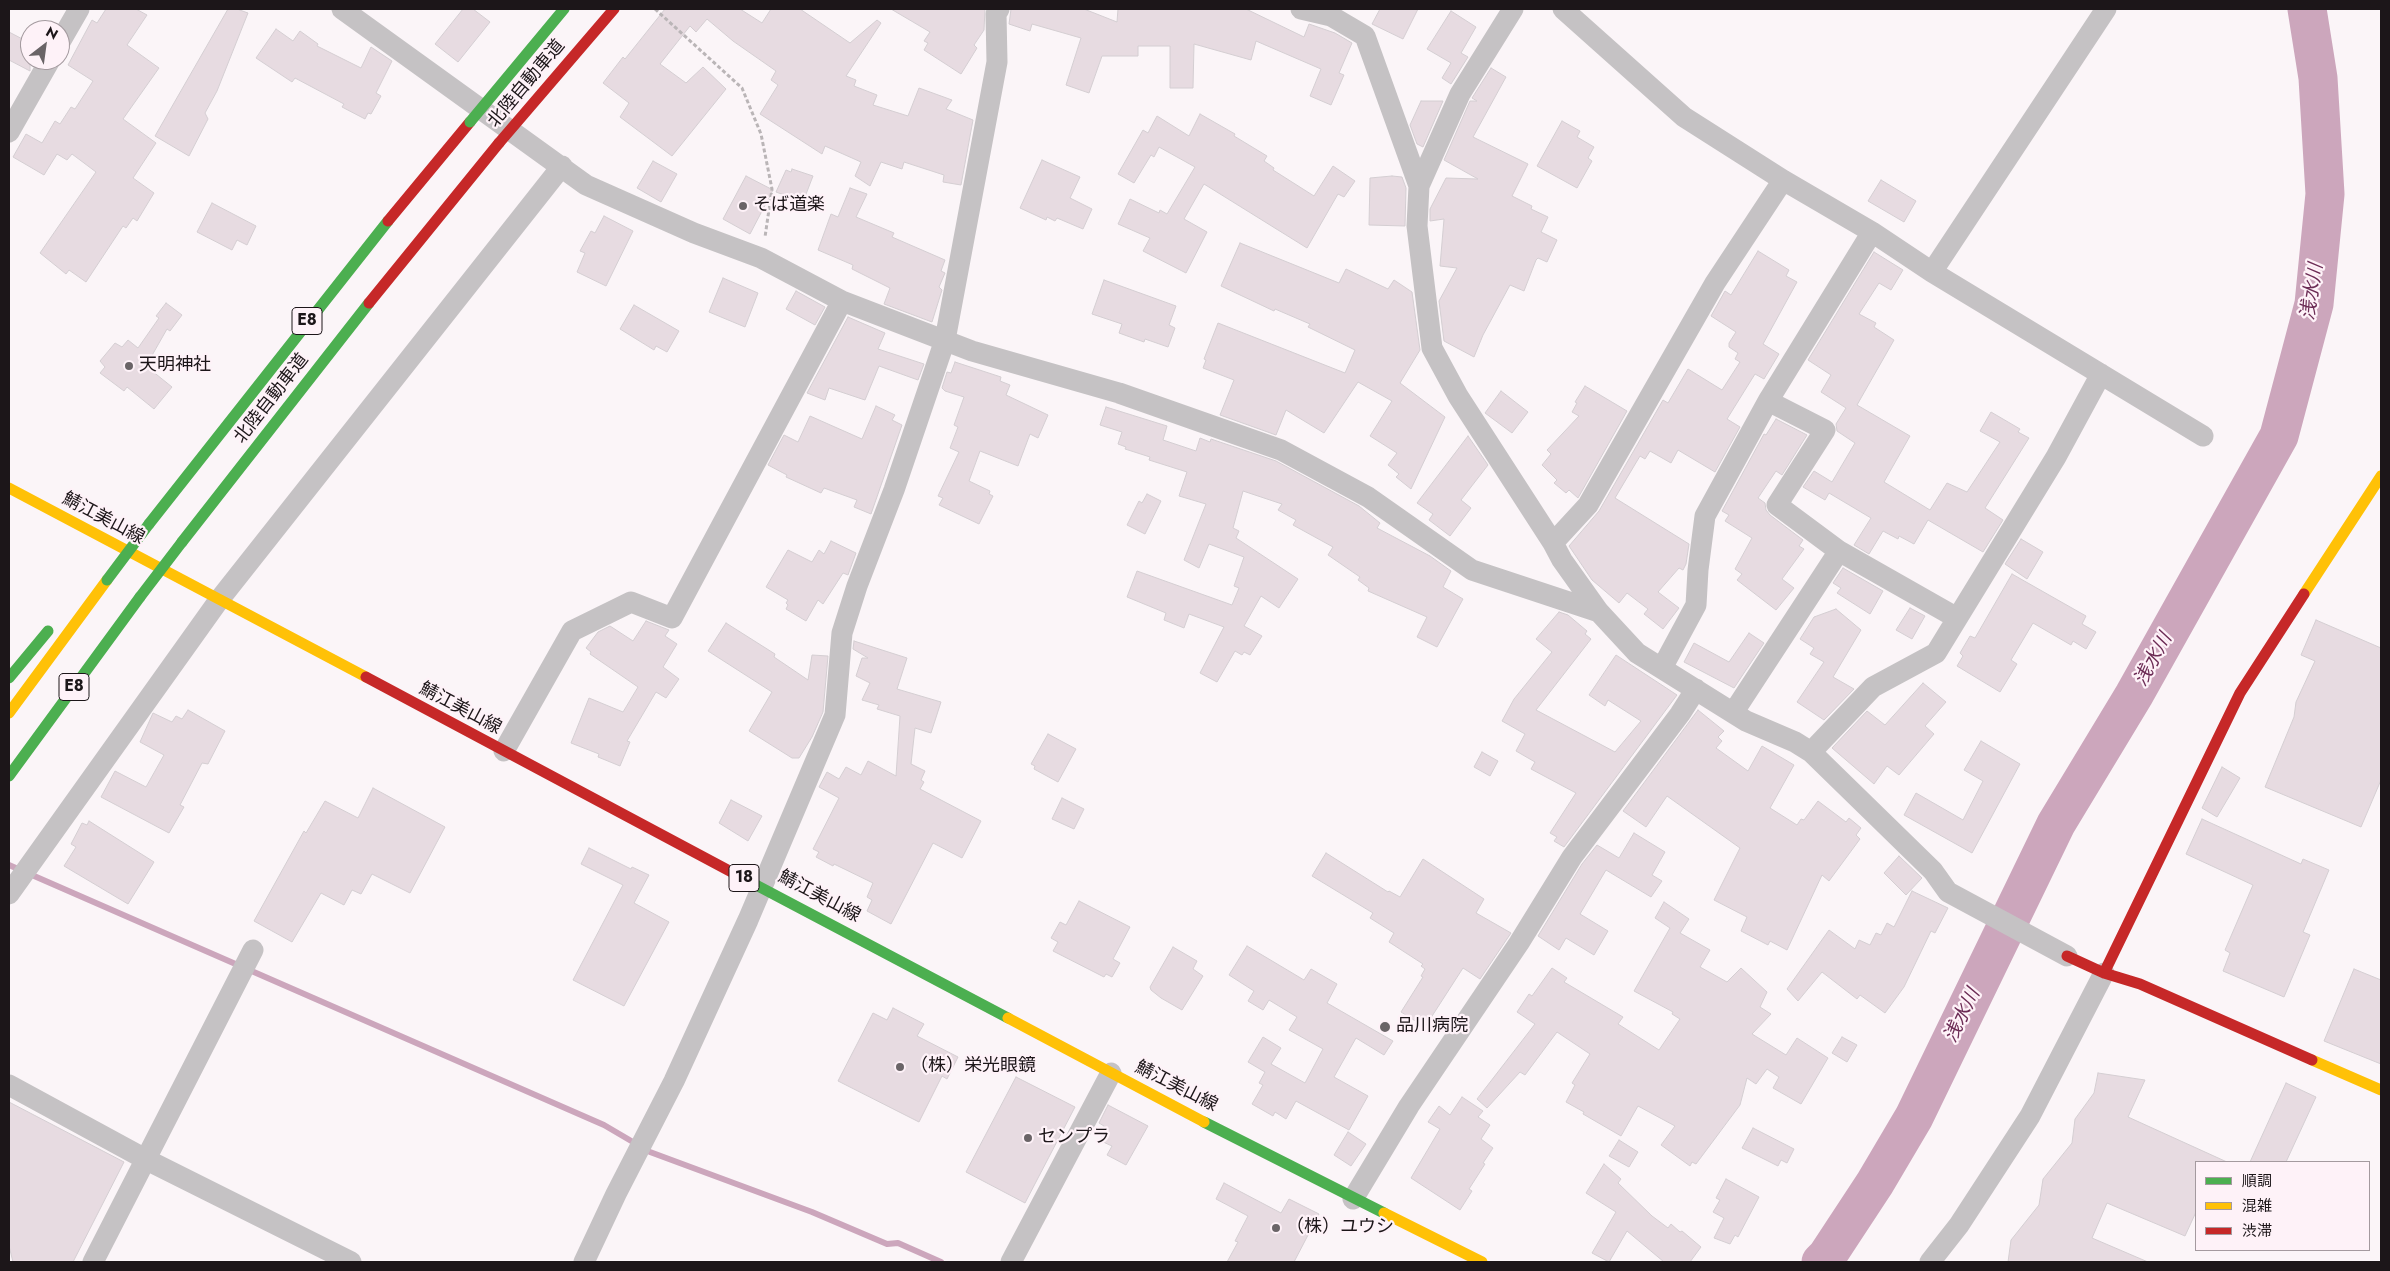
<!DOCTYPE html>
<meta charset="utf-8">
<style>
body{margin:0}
#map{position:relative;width:2390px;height:1271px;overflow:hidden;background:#fbf5f8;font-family:Jost,"Noto Sans JP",sans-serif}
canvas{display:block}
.frame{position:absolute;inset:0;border:10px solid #1c1619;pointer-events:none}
.legend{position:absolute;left:2195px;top:1161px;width:175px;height:90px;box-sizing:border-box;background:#fef2f8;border:1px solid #a49a9f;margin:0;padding:6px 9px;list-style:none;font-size:15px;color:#1c1619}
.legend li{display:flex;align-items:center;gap:10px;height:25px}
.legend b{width:25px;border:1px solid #a49a9f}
.north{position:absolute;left:20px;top:20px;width:50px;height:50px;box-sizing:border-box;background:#fef2f8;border:1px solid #a49a9f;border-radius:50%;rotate:30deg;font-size:14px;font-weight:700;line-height:20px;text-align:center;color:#1c1619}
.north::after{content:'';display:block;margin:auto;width:18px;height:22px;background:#6a6467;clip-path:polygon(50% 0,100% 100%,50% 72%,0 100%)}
</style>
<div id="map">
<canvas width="2390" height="1271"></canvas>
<div class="frame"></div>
<ul class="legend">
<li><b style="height:6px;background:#4caf50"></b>順調</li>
<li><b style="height:6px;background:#ffc107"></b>混雑</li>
<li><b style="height:6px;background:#c62828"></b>渋滞</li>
</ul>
<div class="north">N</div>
</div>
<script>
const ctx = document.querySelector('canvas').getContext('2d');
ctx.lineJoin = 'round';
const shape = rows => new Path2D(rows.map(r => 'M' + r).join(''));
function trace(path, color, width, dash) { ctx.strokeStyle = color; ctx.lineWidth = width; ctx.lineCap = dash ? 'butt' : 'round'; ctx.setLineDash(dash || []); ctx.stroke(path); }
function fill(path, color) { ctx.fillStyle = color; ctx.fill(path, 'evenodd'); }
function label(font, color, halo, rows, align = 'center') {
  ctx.font = font + ' Jost,"Noto Sans JP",sans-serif'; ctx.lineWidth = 4.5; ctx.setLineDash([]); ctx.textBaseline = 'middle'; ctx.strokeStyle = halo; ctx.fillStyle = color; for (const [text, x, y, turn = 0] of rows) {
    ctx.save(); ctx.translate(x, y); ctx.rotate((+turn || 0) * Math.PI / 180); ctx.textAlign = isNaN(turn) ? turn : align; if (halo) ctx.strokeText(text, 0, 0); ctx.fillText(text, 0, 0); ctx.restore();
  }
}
trace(shape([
 [9,865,604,1125,650,1152,812,1212,887,1244,898,1243,941,1262]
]), '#cca6bc', 6);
trace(shape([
 [1821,1262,1827,1256,1875,1183,1914,1117,2056,824,2134,695,2279,436,2314,304,2325,194,2318,78,2307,9]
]), '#cca6bc', 39);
const building = shape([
 [106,9,136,9,147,15,127,45,159,68,123,119,156,143,133,178,154,193,137,221,133,218,126,228,123,226,86,282,69,270,66,274,40,253,96,172,72,154,67,160,57,154,44,175,13,157,26,134,42,143,55,121,60,124,71,107,75,109,93,81,68,65,92,20,97,23,106,9],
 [228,9,237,9,248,13,217,91,205,113,208,119,189,156,155,136,228,9],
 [463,9,473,9,490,22,458,62,435,44,463,9],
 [665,9,740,9,762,23,771,9,800,9,850,43,877,20,881,23,846,76,856,80,854,86,877,95,873,105,908,116,919,88,952,100,946,109,973,120,961,185,943,182,944,175,904,162,902,169,881,162,870,186,855,176,861,162,825,146,822,154,760,114,778,85,771,80,776,71,733,41,707,19,696,32,690,26,660,64,686,83,703,67,726,89,672,156,620,117,629,103,603,83,623,57,625,59,665,9],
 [891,9,985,9,984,30,974,45,977,48,961,74,924,50,928,43,924,41,930,32,891,9],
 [1011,9,1084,9,1117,22,1118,9,1246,9,1304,37,1309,24,1335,33,1352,43,1339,73,1344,75,1331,105,1310,96,1321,69,1256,41,1251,60,1194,44,1193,88,1170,88,1170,46,1138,46,1138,56,1102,56,1089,93,1066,85,1081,38,1032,24,1030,31,1009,24,1011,9],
 [1380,9,1418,9,1403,39,1372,24,1380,9],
 [1451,11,1476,27,1461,53,1468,57,1451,84,1442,78,1451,63,1427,49,1451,11],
 [276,29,293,41,300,31,318,44,317,46,361,68,371,47,392,61,376,93,381,96,371,114,368,113,365,119,342,107,344,104,295,78,292,82,256,58,276,29],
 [9,32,30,43,30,71,9,60,9,32],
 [1491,68,1506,77,1473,137,1528,164,1512,196,1532,206,1531,209,1548,217,1541,232,1557,240,1547,262,1538,258,1536,260,1524,291,1510,285,1483,335,1474,357,1444,341,1439,301,1457,268,1440,266,1444,219,1430,221,1430,209,1446,178,1478,179,1444,160,1470,101,1477,101,1472,98,1491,68],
 [1421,101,1443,101,1423,147,1417,144,1410,125,1421,101],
 [1200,114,1235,134,1234,136,1267,156,1264,161,1274,168,1273,170,1314,196,1333,166,1355,181,1344,197,1338,194,1307,248,1204,184,1184,219,1207,232,1186,273,1143,251,1150,238,1118,224,1130,199,1159,213,1160,210,1167,214,1195,167,1159,147,1154,157,1151,155,1134,183,1118,174,1143,130,1148,133,1157,116,1189,136,1200,114],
 [1562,121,1580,131,1577,137,1594,147,1588,158,1592,161,1577,188,1537,166,1562,121],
 [1042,160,1080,177,1070,198,1092,209,1083,229,1057,218,1055,221,1047,217,1046,220,1020,208,1042,160],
 [653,161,677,174,661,202,637,188,653,161],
 [792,169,813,176,803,202,776,192,786,170,791,172,792,169],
 [746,176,773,190,750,234,723,219,746,176],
 [1392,176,1402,177,1406,188,1405,226,1369,225,1370,178,1392,176],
 [1881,180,1916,201,1904,222,1868,201,1881,180],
 [850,188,867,194,856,217,894,233,892,237,945,260,941,271,945,273,939,287,942,290,932,322,884,304,890,288,852,269,853,265,818,250,831,214,838,217,850,188],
 [212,203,256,226,247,245,237,240,232,250,197,232,212,203],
 [604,216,633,231,606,286,577,272,585,253,580,251,591,231,595,233,604,216],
 [1240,243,1339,283,1346,269,1388,289,1394,280,1412,292,1420,350,1400,383,1445,417,1411,489,1396,477,1399,474,1388,465,1397,453,1370,436,1392,401,1358,382,1324,433,1286,410,1276,435,1220,415,1234,380,1203,368,1206,360,1204,359,1218,323,1345,373,1355,350,1308,327,1310,324,1275,309,1274,311,1221,286,1240,243],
 [1758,251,1789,270,1786,276,1797,282,1763,344,1779,354,1764,379,1755,374,1727,419,1740,427,1715,472,1678,450,1671,463,1650,451,1645,459,1640,456,1615,498,1689,544,1686,564,1683,570,1679,568,1658,592,1679,608,1663,629,1644,614,1648,609,1627,593,1619,603,1592,580,1569,546,1599,511,1663,400,1668,403,1688,369,1722,390,1740,362,1735,359,1738,353,1729,347,1729,343,1736,332,1711,316,1725,291,1731,295,1758,251],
 [1874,252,1903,270,1891,290,1879,283,1859,314,1876,323,1874,327,1894,340,1857,405,1910,436,1884,482,1930,510,1947,483,1967,492,2000,442,1980,431,1991,412,2020,429,2018,432,2029,438,1985,508,2003,520,1983,552,1928,520,1914,544,1899,536,1898,539,1883,531,1869,554,1854,545,1871,518,1829,493,1825,500,1803,487,1814,471,1832,482,1855,443,1837,431,1836,424,1846,408,1821,392,1831,375,1808,360,1874,252],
 [723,278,758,293,745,327,709,312,723,278],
 [1104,280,1176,306,1169,325,1175,328,1168,347,1145,339,1144,342,1119,333,1122,324,1092,314,1104,280],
 [796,291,825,307,815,325,786,309,796,291],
 [166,303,182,315,170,331,167,329,146,366,172,387,154,409,127,387,124,391,100,373,105,367,100,361,115,343,122,347,128,340,138,348,159,318,156,316,166,303],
 [634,305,679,331,667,352,656,346,654,350,620,329,634,305],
 [848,317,885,333,878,349,924,364,918,380,879,366,865,400,829,388,825,400,807,393,848,317],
 [955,362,1001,377,1000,381,1010,385,1006,395,1048,415,1038,438,1030,434,1018,466,980,451,969,481,990,491,989,494,993,496,979,524,939,505,943,498,938,496,959,452,950,448,958,427,954,425,964,397,945,391,942,388,947,372,951,373,955,362],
 [1585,386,1627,411,1578,498,1569,490,1566,493,1554,483,1557,480,1542,465,1551,454,1547,450,1579,416,1572,412,1577,403,1575,402,1585,386],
 [1501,391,1528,412,1512,433,1485,413,1501,391],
 [876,406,895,415,892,420,902,425,871,514,854,507,857,500,824,488,821,493,786,477,787,475,768,465,784,435,798,442,810,416,862,439,876,406],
 [1106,407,1167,426,1163,440,1196,451,1200,438,1210,442,1211,439,1276,461,1359,506,1380,523,1377,528,1430,556,1451,571,1443,587,1463,599,1437,647,1417,637,1427,617,1368,591,1369,588,1358,580,1360,577,1328,555,1333,547,1293,525,1296,520,1278,510,1282,504,1243,491,1233,528,1239,531,1236,538,1298,579,1279,608,1261,596,1244,626,1262,636,1250,655,1244,652,1242,655,1235,651,1217,682,1200,673,1224,627,1189,614,1184,628,1164,620,1166,613,1127,597,1137,571,1232,605,1239,588,1234,586,1244,557,1209,544,1199,568,1184,560,1206,504,1179,496,1187,472,1149,460,1150,457,1125,449,1126,447,1118,444,1122,432,1100,425,1106,407],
 [1776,419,1807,435,1782,475,1776,471,1758,498,1765,503,1766,510,1770,515,1803,540,1799,546,1804,549,1782,579,1794,588,1776,610,1737,580,1742,574,1735,569,1752,538,1725,521,1729,515,1722,511,1764,434,1766,435,1776,419],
 [1468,436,1488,465,1461,500,1471,508,1450,536,1429,520,1433,514,1417,503,1468,436],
 [1147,494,1161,501,1145,534,1127,525,1139,501,1142,503,1147,494],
 [2021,539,2043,552,2027,579,2005,564,2021,539],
 [831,541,856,553,848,575,843,573,823,604,818,600,806,621,786,609,788,605,786,603,788,600,766,587,788,550,812,562,819,550,824,554,831,541],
 [1843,568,1883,591,1870,614,1837,593,1841,588,1833,583,1843,568],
 [2012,574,2086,616,2082,624,2096,632,2086,649,2073,641,2071,645,2033,623,2011,660,2017,664,2000,692,1957,666,1963,656,1960,653,1970,636,1975,638,2012,574],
 [1910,608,1925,616,1912,639,1896,630,1910,608],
 [1836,609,1861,630,1833,677,1854,689,1824,720,1797,702,1824,662,1810,654,1814,648,1800,639,1814,617,1836,609],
 [1559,612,1568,615,1587,631,1585,634,1591,639,1536,710,1615,752,1641,721,1608,700,1605,706,1589,695,1616,655,1677,695,1564,847,1554,841,1557,837,1550,833,1576,793,1531,769,1535,762,1516,751,1525,734,1502,721,1514,699,1552,652,1536,639,1559,612],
 [2316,620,2381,648,2381,780,2361,827,2265,787,2294,717,2296,702,2315,661,2301,655,2316,620],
 [646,621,669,630,665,636,677,644,663,667,679,679,666,698,656,692,627,741,630,742,620,766,598,757,599,754,571,743,589,698,623,712,638,687,590,654,591,652,586,648,598,632,610,626,633,641,646,621],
 [726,623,775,654,774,657,808,680,812,655,828,656,823,712,812,737,799,758,792,758,749,731,772,692,708,651,726,623],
 [1749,633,1764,643,1734,688,1684,662,1694,643,1729,662,1749,633],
 [854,641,907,658,897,689,941,702,931,733,915,728,911,764,925,771,921,780,924,782,920,789,981,821,962,858,933,843,891,924,867,911,872,900,867,897,873,883,834,864,833,866,816,857,819,852,813,849,839,798,819,787,827,772,839,779,846,767,861,775,868,761,896,776,900,716,877,709,879,705,862,700,870,683,856,676,862,658,868,658,853,649,854,641],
 [1923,683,1946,702,1925,726,1934,734,1899,775,1887,766,1874,784,1832,748,1867,711,1885,725,1923,683],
 [188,710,225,731,208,764,202,763,180,805,184,807,169,833,101,797,115,771,146,787,164,755,140,742,153,713,172,722,176,716,182,719,188,710],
 [1698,710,1724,731,1718,737,1722,741,1716,748,1748,771,1762,746,1794,765,1770,808,1797,825,1801,819,1804,820,1818,801,1846,822,1849,818,1861,828,1856,835,1860,839,1829,881,1822,875,1787,950,1770,941,1768,945,1741,931,1747,917,1714,900,1740,848,1667,796,1646,827,1623,811,1698,710],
 [1048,734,1076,749,1058,782,1034,769,1035,766,1031,764,1048,734],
 [1981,741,2020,764,1972,853,1904,815,1916,793,1963,820,1983,781,1964,770,1981,741],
 [1482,752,1498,761,1490,776,1474,767,1482,752],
 [2222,767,2240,778,2217,817,2202,808,2222,767],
 [373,788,445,827,410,893,372,874,361,894,352,890,344,905,321,893,292,942,254,921,304,831,306,833,325,801,358,818,373,788],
 [1062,798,1084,809,1074,829,1052,819,1062,798],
 [731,800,762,816,748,841,719,823,731,800],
 [2202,819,2301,864,2303,859,2329,870,2303,932,2310,935,2284,997,2223,971,2230,953,2225,950,2253,885,2186,854,2202,819],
 [89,821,154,862,128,904,64,866,76,847,71,844,82,823,87,825,89,821],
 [1634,833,1665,852,1652,875,1662,881,1651,897,1606,870,1580,914,1608,931,1594,955,1566,938,1559,950,1538,936,1582,864,1597,845,1619,858,1634,833],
 [589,848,631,869,632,867,649,875,634,903,669,922,624,1006,573,980,623,885,581,864,589,848],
 [1326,853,1388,892,1389,891,1400,897,1423,859,1484,899,1476,913,1511,933,1480,979,1463,968,1425,1027,1401,1012,1423,977,1421,976,1425,969,1421,966,1423,964,1389,942,1394,933,1370,918,1373,913,1312,876,1326,853],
 [1899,856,1922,878,1906,895,1884,873,1899,856],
 [1912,891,1948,908,1935,933,1931,931,1904,987,1885,1013,1860,995,1857,999,1822,972,1798,1001,1787,989,1829,930,1855,949,1859,940,1870,945,1876,933,1881,935,1887,923,1894,927,1912,891],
 [1079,901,1130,927,1113,959,1120,963,1112,977,1106,974,1104,977,1053,951,1058,942,1051,938,1060,922,1066,925,1079,901],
 [1664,902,1689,919,1680,933,1710,950,1700,967,1727,982,1741,968,1767,992,1760,1007,1771,1014,1752,1034,1786,1055,1797,1038,1828,1058,1801,1104,1773,1088,1779,1077,1767,1069,1756,1084,1747,1078,1740,1105,1696,1164,1692,1162,1690,1166,1661,1145,1675,1126,1638,1106,1621,1136,1583,1114,1584,1112,1566,1102,1575,1085,1572,1083,1590,1054,1557,1032,1525,1075,1520,1072,1487,1108,1477,1099,1535,1024,1517,1012,1529,994,1532,996,1552,968,1567,978,1564,982,1623,1017,1618,1024,1659,1050,1680,1019,1672,1014,1673,1012,1634,991,1670,928,1655,918,1664,902],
 [1247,946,1304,980,1311,969,1337,984,1327,1003,1393,1041,1384,1055,1356,1038,1334,1077,1368,1096,1349,1130,1296,1101,1286,1119,1275,1112,1273,1116,1252,1104,1263,1085,1259,1083,1265,1072,1248,1062,1263,1037,1281,1048,1271,1064,1305,1083,1323,1049,1289,1030,1297,1017,1269,1000,1263,1010,1248,1001,1254,991,1229,975,1247,946],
 [1173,947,1197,961,1193,969,1203,976,1182,1010,1161,998,1151,990,1150,987,1173,947],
 [2354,969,2381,980,2381,1064,2324,1041,2354,969],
 [893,1008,924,1024,917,1036,958,1057,947,1079,942,1076,919,1122,838,1081,873,1013,887,1020,893,1008],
 [1842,1037,1857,1045,1847,1062,1832,1053,1842,1037],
 [2098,1073,2145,1080,2128,1117,2227,1162,2196,1162,2196,1212,2185,1236,2107,1203,2092,1238,2148,1262,2008,1262,2011,1240,2039,1205,2043,1179,2072,1143,2075,1119,2094,1093,2098,1073],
 [1016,1077,1075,1107,1025,1203,966,1172,1016,1077],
 [2286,1083,2316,1097,2286,1162,2250,1162,2286,1083],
 [1462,1097,1483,1111,1478,1117,1490,1125,1481,1139,1493,1148,1483,1163,1485,1164,1469,1189,1472,1191,1460,1210,1411,1178,1440,1129,1428,1122,1439,1106,1450,1115,1462,1097],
 [9,1102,124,1162,73,1262,13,1262,9,1246,9,1102],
 [1108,1105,1148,1126,1126,1165,1107,1155,1112,1146,1101,1141,1104,1126,1099,1123,1108,1105],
 [1753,1128,1794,1149,1787,1163,1781,1160,1778,1166,1742,1148,1753,1128],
 [1348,1132,1366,1144,1351,1166,1334,1155,1348,1132],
 [1619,1140,1638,1152,1629,1167,1609,1156,1619,1140],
 [1604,1164,1621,1179,1618,1183,1652,1216,1668,1228,1671,1224,1680,1232,1682,1231,1701,1247,1690,1262,1664,1262,1627,1231,1609,1262,1592,1253,1616,1212,1586,1193,1604,1164],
 [1726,1179,1759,1197,1738,1237,1735,1235,1730,1244,1714,1238,1724,1218,1713,1212,1720,1200,1716,1198,1726,1179],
 [1224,1183,1281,1213,1289,1199,1319,1214,1294,1262,1227,1262,1238,1242,1235,1241,1248,1216,1216,1199,1224,1183]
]);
fill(building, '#e7dbe1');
trace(building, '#d4ced2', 1);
trace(shape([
 [655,9,742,88,761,134,772,189,765,237]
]), '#bab5b7', 3, [4, 2.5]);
trace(shape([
 [342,9,586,185,694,233,761,258,842,301,972,351,1119,393,1281,450,1368,497,1472,570,1599,612],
 [1301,9,1331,16,1365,36,1419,186,1417,226,1432,348,1458,396,1553,543,1562,560,1599,612,1637,653,1746,721,1795,742,1811,752,1933,871,1948,892,2067,956],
 [1563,9,1684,117,1783,180,1872,232,1932,272,2203,436],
 [60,42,79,9],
 [9,132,50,60],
 [1419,186,1460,94,1513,9],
 [1932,272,2106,9],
 [1768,401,1825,430,1777,505,1839,551,1957,618],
 [1553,543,1588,505,1715,283,1783,180],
 [1662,668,1696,605,1698,570,1705,516,1768,401,1872,232],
 [1733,713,1839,551],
 [504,751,572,631,631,602,672,618,842,301],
 [1811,752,1873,687,1936,653,2056,457,2101,374],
 [9,894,219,600,562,166],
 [9,1085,147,1160,351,1262],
 [1353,1199,1409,1106,1519,943,1572,857,1680,714,1696,689],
 [93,1262,253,950],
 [584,1262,616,1194,674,1081,748,920,835,715,842,633,857,586,894,490,945,340,997,62,996,14,999,9],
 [1011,1262,1111,1073],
 [1930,1262,1959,1225,2030,1116,2104,973]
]), '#c5c2c4', 21);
trace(shape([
 [149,524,388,221],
 [182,542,369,303],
 [9,678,48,631],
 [9,776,140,597],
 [739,876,1008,1018],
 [1204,1122,1384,1213]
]), '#4caf50', 11);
trace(shape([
 [9,488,366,677],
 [2304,594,2381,476],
 [9,713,107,580],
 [1008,1018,1204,1122],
 [2312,1060,2381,1090],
 [1384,1213,1482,1262]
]), '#ffc107', 11);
trace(shape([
 [388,221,470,122],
 [369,303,499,143],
 [366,677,739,876],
 [2067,956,2104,973,2140,984,2312,1060],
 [2104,973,2240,693,2304,594]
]), '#c62828', 11);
trace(shape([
 [470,122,564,9],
 [107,580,149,524],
 [140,597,182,542]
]), '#4caf50', 11);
trace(shape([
 [499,143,614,9]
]), '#c62828', 11);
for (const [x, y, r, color] of [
 [743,206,5,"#6a6467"],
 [129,366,5,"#6a6467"],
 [1385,1027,6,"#6a6467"],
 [900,1067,5,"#6a6467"],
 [1028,1138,5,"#6a6467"],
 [1276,1228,5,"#6a6467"]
]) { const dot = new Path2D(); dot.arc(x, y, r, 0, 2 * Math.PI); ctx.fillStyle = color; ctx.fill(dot); trace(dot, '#fef2f8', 2); }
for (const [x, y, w] of [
 [307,321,30],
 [74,687,30],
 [744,878,30]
]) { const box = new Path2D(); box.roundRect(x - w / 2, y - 13.5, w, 27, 4); ctx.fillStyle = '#fef2f8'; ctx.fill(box); trace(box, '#1c1619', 1); }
label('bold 16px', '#1c1619', null, [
 ["E8",307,321],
 ["E8",74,687],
 ["18",744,878]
]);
label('18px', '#1c1619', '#fef2f8', [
 ["北陸自動車道",527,84,-50],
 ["北陸自動車道",272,399,-52],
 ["鯖江美山線",103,519,28],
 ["鯖江美山線",460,709,28],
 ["鯖江美山線",819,897,28],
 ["鯖江美山線",1176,1087,27]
]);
label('18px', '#1c1619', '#fef2f8', [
 ["そば道楽",753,206],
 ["天明神社",139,366],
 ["品川病院",1396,1027],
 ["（株）栄光眼鏡",910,1067],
 ["センプラ",1038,1138],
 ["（株）ユウシ",1286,1228]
], 'left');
label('italic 19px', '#6c2c55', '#fef2f8', [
 ["浅水川",2313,292,-81],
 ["浅水川",2154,660,-61],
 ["浅水川",1963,1016,-64]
]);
</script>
